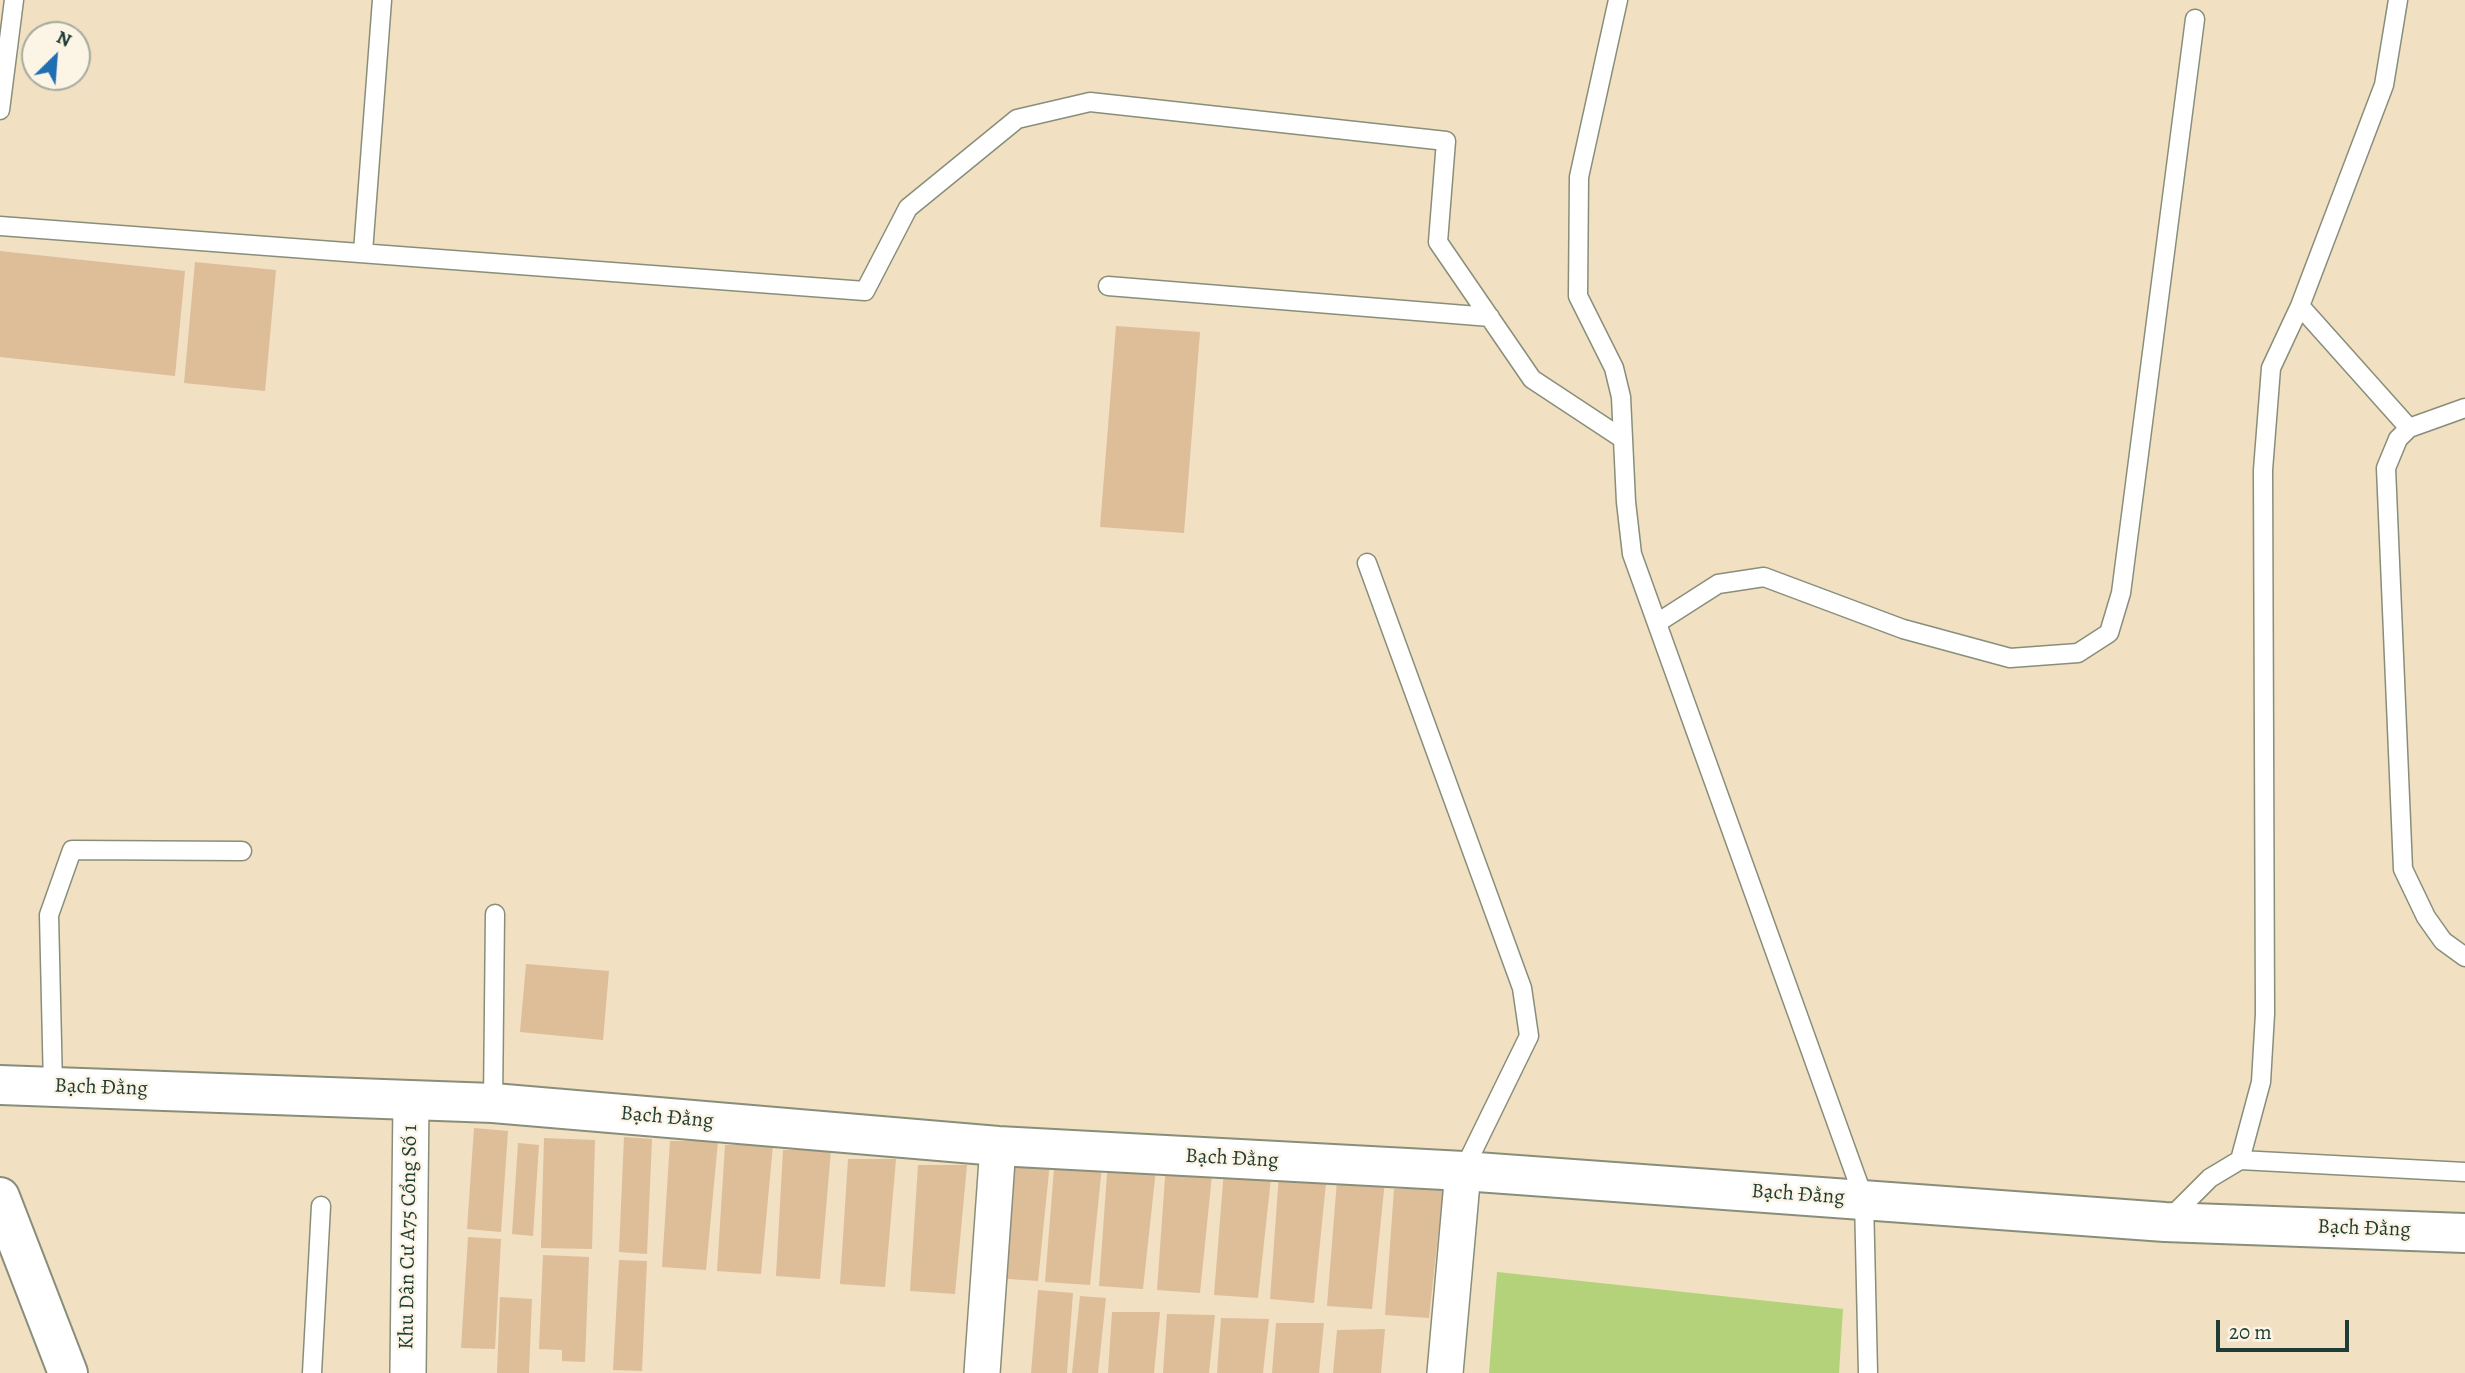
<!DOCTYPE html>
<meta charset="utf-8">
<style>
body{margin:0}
#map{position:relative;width:2465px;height:1373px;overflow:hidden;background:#f1e0c1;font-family:Alegreya,serif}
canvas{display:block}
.north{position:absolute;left:21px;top:21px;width:70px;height:70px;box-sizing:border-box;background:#fcf5e5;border:2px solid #a4ab9e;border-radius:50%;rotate:25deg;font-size:19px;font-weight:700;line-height:28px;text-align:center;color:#1f3d34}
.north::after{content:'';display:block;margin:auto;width:24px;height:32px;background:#1f6fb2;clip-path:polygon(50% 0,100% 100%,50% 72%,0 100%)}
.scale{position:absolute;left:2216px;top:1320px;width:133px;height:32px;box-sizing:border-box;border:4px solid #1f3d34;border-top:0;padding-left:9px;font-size:21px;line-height:24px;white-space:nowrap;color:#1f3d34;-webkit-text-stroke:5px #fcf5e5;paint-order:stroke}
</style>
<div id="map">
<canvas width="2465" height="1373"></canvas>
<div class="north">N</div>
<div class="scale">20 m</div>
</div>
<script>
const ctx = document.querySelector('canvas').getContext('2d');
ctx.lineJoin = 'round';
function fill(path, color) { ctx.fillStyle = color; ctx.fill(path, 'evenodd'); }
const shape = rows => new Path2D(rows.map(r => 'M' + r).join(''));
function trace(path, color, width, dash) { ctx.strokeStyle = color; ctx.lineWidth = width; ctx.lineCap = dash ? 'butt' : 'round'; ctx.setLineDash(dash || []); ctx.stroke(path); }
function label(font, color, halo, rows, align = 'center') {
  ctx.font = font + ' Alegreya,serif'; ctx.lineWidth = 5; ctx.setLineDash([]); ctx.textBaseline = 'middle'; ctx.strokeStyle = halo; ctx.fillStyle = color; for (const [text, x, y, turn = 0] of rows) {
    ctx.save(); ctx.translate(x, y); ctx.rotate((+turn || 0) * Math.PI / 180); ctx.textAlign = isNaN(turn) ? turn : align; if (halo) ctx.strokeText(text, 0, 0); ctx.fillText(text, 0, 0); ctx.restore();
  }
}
fill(shape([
 [1497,1272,1843,1309,1839,1373,1489,1373]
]), '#b3d279');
fill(shape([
 [0,251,185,271,175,376,0,357],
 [195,262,276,270,265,391,184,383],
 [1116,326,1200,332,1184,533,1100,527],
 [526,964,609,971,603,1040,520,1032],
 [474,1128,508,1131,501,1232,467,1229],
 [624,1137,652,1139,647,1254,619,1252],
 [544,1138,595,1140,592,1249,541,1248],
 [670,1141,718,1141,706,1270,662,1267],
 [518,1143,539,1145,533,1236,512,1234],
 [725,1145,773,1145,761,1274,717,1271],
 [783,1150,831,1150,820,1279,776,1276],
 [1003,1151,1051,1152,1038,1281,994,1278],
 [1055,1156,1103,1156,1090,1285,1045,1282],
 [848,1159,896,1159,885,1287,840,1284],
 [1108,1160,1157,1160,1143,1289,1099,1286],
 [1166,1164,1213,1165,1200,1293,1157,1290],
 [918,1165,967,1165,955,1294,910,1291],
 [1272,1169,1258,1298,1214,1295,1224,1170],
 [1327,1173,1314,1303,1270,1299,1279,1174],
 [1337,1180,1385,1180,1372,1309,1327,1306],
 [1394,1189,1443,1189,1429,1318,1385,1315],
 [468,1237,501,1239,495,1349,461,1348],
 [543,1255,589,1257,585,1362,562,1361,562,1350,539,1349],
 [619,1260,647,1261,642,1371,613,1370],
 [1038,1290,1073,1293,1067,1373,1031,1373],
 [1080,1296,1106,1298,1098,1373,1072,1373],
 [500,1297,532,1299,529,1373,497,1373],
 [1112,1312,1160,1312,1154,1373,1108,1373],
 [1167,1314,1215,1315,1209,1373,1163,1373],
 [1221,1318,1269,1319,1263,1373,1217,1373],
 [1276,1323,1324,1323,1319,1373,1272,1373],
 [1385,1329,1381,1373,1333,1373,1337,1330]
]), '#debd99');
const lane = shape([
 [1618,0,1579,177,1578,296,1614,368,1621,397,1626,502,1632,554,1864,1199,1868,1373],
 [0,110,14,0],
 [0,226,865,291,908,208,1017,119,1090,102,1446,141,1438,242,1532,379,1623,439],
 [363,252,382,0],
 [1108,286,1490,317],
 [2300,306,2409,428],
 [2465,408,2409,428,2398,439,2386,468,2403,869,2426,917,2443,941,2465,957],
 [1367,563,1522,988,1529,1036,1463,1171],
 [1657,623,1718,584,1764,577,1903,629,2010,658,2078,653,2109,633,2121,593,2195,19],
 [53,1086,49,915,72,850,242,851],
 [493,1103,495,914],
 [2240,1160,2465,1172],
 [2168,1220,2210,1178,2240,1160,2261,1082,2265,1014,2263,470,2271,368,2300,306,2384,85,2398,0],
 [312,1373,321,1206]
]);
const street = shape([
 [408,1373,411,1101],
 [982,1373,998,1146],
 [1445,1373,1463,1171]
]);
const secondary = shape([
 [0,1085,493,1103,998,1146,1463,1171,2165,1222,2465,1233],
 [0,1197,68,1373]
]);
trace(lane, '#888e7a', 21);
trace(street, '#888e7a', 38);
trace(secondary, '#888e7a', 42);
trace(lane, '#fff', 18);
trace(street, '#fff', 35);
trace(secondary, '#fff', 38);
label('21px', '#1f3d34', '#fcf5e5', [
 ["Bạch Đằng",101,1088,2],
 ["Bạch Đằng",667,1118,5],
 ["Bạch Đằng",1232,1159,3],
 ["Bạch Đằng",1798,1195,4],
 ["Bạch Đằng",2364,1229,2],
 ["Khu Dân Cư A75 Cổng Số 1",409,1237,-89]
]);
</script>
